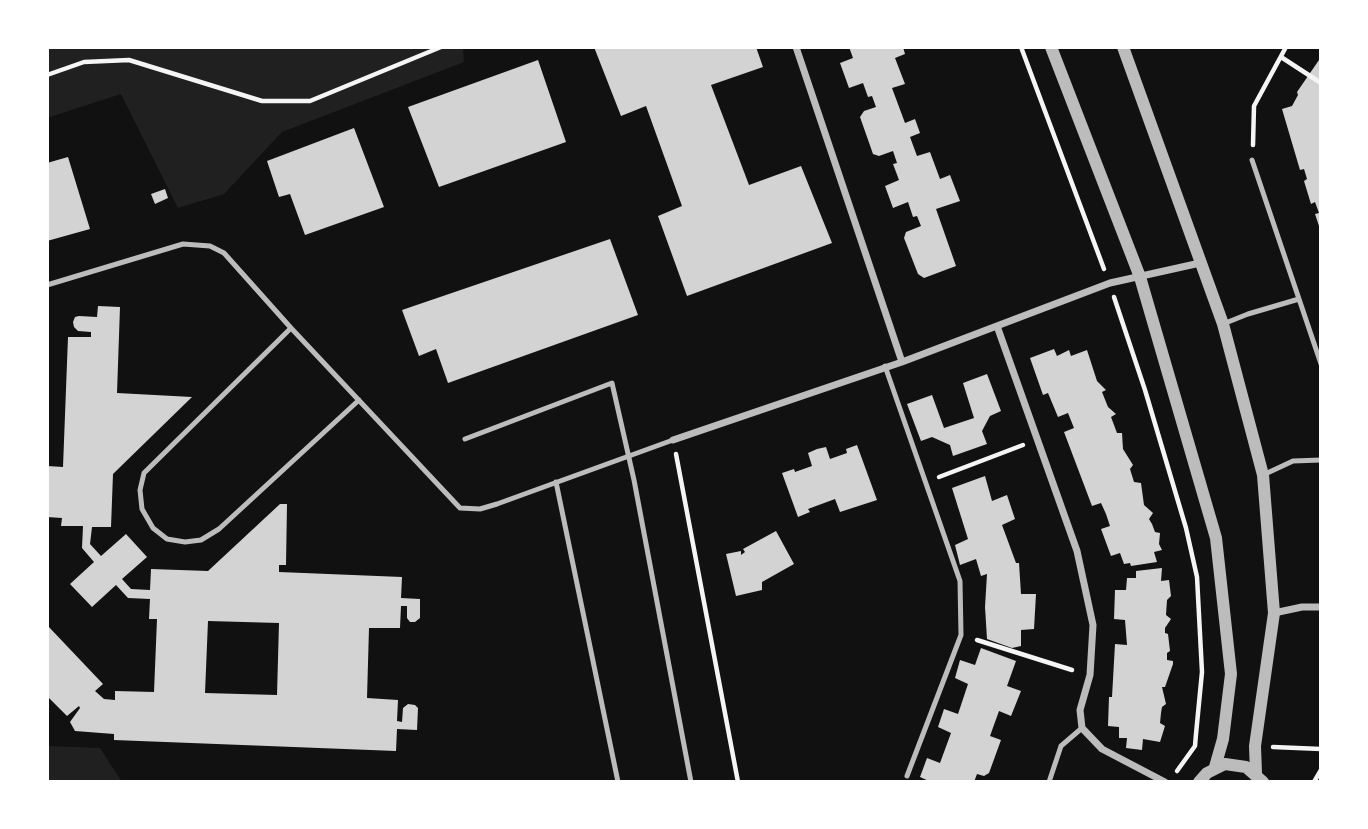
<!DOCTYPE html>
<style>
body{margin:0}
#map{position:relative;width:1368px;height:829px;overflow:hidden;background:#111;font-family:Signika,sans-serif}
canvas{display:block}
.frame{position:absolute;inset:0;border:49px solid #fff;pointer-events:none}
</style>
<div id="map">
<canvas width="1368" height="829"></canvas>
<div class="frame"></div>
</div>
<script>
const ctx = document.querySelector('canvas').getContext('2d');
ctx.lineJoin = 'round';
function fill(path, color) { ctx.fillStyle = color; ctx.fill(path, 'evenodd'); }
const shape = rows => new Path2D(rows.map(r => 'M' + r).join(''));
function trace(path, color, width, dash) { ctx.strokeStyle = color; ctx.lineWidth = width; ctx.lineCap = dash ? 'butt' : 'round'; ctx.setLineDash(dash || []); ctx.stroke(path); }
fill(shape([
 [47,47,463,47,464,62,282,132,224,194,178,208,121,94,47,118],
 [47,746,100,748,122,782,47,782]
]), '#202020');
fill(shape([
 [594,47,756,47,763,67,711,85,749,185,801,166,832,243,687,296,658,216,682,206,646,106,621,116],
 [849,47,903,47,905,54,895,58,905,84,892,88,905,123,915,119,920,133,910,137,917,156,930,152,940,179,950,175,960,201,936,209,956,266,924,278,918,274,904,238,906,232,921,226,917,216,913,217,908,202,893,208,885,186,899,180,893,164,897,163,893,151,879,156,873,154,860,117,864,111,876,107,872,96,868,97,863,83,849,88,840,63,853,58],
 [1321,53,1321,229,1320,229,1315,214,1319,213,1315,202,1311,204,1304,181,1307,179,1304,169,1300,170,1282,109,1292,106,1298,95,1297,92,1319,60],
 [538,60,566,142,439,187,408,107],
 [354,128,384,207,305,235,290,194,279,197,267,161],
 [68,157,90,229,47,241,47,163],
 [165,189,168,198,155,204,151,194],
 [610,239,638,315,448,383,436,349,419,356,402,310],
 [98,306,120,307,117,393,192,397,113,474,111,527,92,527,90,544,101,556,126,534,147,557,122,579,131,589,150,590,151,569,208,571,280,504,287,504,286,565,279,565,279,572,402,577,401,598,420,599,420,618,415,622,410,622,407,618,407,606,401,606,400,628,369,628,367,698,398,700,397,721,402,722,403,708,408,704,415,705,418,708,417,730,397,729,396,751,114,740,114,734,75,731,70,722,80,708,79,706,67,716,47,696,47,625,103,684,95,691,104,699,115,700,115,691,154,692,157,619,149,619,150,599,128,598,116,585,92,607,70,584,94,562,82,548,83,526,61,526,62,518,47,517,47,466,63,467,68,337,91,337,91,332,78,331,74,327,73,322,75,317,79,316,97,317],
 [208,621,279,623,277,695,205,693],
 [1054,349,1057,356,1069,350,1071,356,1087,350,1097,381,1106,390,1102,392,1108,407,1116,414,1111,417,1117,433,1122,433,1123,449,1133,465,1130,469,1134,482,1141,483,1144,505,1153,513,1149,519,1152,524,1155,532,1160,533,1159,544,1162,550,1154,552,1157,562,1131,566,1130,563,1124,564,1120,553,1111,556,1101,529,1110,526,1106,514,1101,503,1092,506,1064,432,1074,428,1068,413,1058,417,1048,393,1043,395,1030,358],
 [987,374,1001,411,990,416,982,431,987,444,953,456,950,445,932,437,921,441,907,404,932,395,944,428,974,418,963,383],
 [857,445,877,500,840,512,835,499,808,509,810,512,798,517,782,473,794,469,795,472,812,466,808,453,817,449,826,447,830,459,847,453,846,449],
 [985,476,992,501,1007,495,1015,519,1002,525,1016,563,1019,563,1021,594,1036,594,1034,629,1021,630,1021,646,1012,648,987,639,985,607,987,574,981,576,976,559,960,565,955,545,968,539,952,488],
 [776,531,794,564,762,582,762,590,736,596,726,554,741,551,741,555,745,552,743,549],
 [1162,568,1161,581,1169,580,1171,596,1167,600,1166,615,1171,619,1165,628,1165,633,1168,634,1170,651,1167,653,1167,660,1173,661,1173,664,1165,687,1162,687,1166,704,1162,707,1161,713,1160,723,1165,726,1160,742,1143,739,1142,750,1126,748,1127,738,1119,738,1119,727,1108,726,1109,697,1112,697,1115,644,1127,645,1125,620,1114,619,1115,590,1126,590,1127,578,1136,578,1136,571],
 [981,648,1016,661,1007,686,1021,691,1011,716,999,711,990,736,1001,740,989,773,984,776,977,774,974,782,931,782,920,777,927,758,940,763,951,733,938,727,944,709,958,714,968,684,955,678,960,660,975,665]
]), '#d3d3d3');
trace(shape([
 [1021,47,1104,269],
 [1281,57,1321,83],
 [47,75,84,62,129,60,262,101,310,101,441,47],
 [1253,145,1254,106,1286,47],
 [1114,297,1145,390,1186,528,1197,577,1202,672,1196,734,1195,746,1177,771],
 [676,454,738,782],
 [939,477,1023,445],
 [977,640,1072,670],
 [1273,747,1321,749],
 [1314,782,1321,770]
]), '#f5f5f5', 4.5);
trace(shape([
 [1252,160,1321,364],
 [47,285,183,244,210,246,224,253,291,328,460,508,480,509,497,504,673,440],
 [1223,324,1248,314,1299,299],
 [291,328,144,473,140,490,142,509,153,528,167,539,185,542,201,540,219,529,359,400],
 [885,366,960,581,961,635,907,776],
 [465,439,612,383,634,480,691,782],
 [1263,475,1293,461,1321,460],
 [556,482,618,782],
 [1049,782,1061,746,1082,728]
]), '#bcbcbc', 5);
trace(shape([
 [796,47,902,362],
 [997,326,1077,551,1093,625,1090,675,1080,710,1082,728,1102,749,1165,782],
 [673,440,902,362,1110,283,1200,263],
 [1274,613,1302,607,1321,607]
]), '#bcbcbc', 7);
trace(shape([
 [1051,47,1140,277,1216,538,1231,674,1223,739,1215,767],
 [1123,47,1223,324,1263,475,1274,613,1255,746,1256,773],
 [1199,782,1207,773,1225,764,1246,767,1263,782]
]), '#bcbcbc', 12);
</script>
